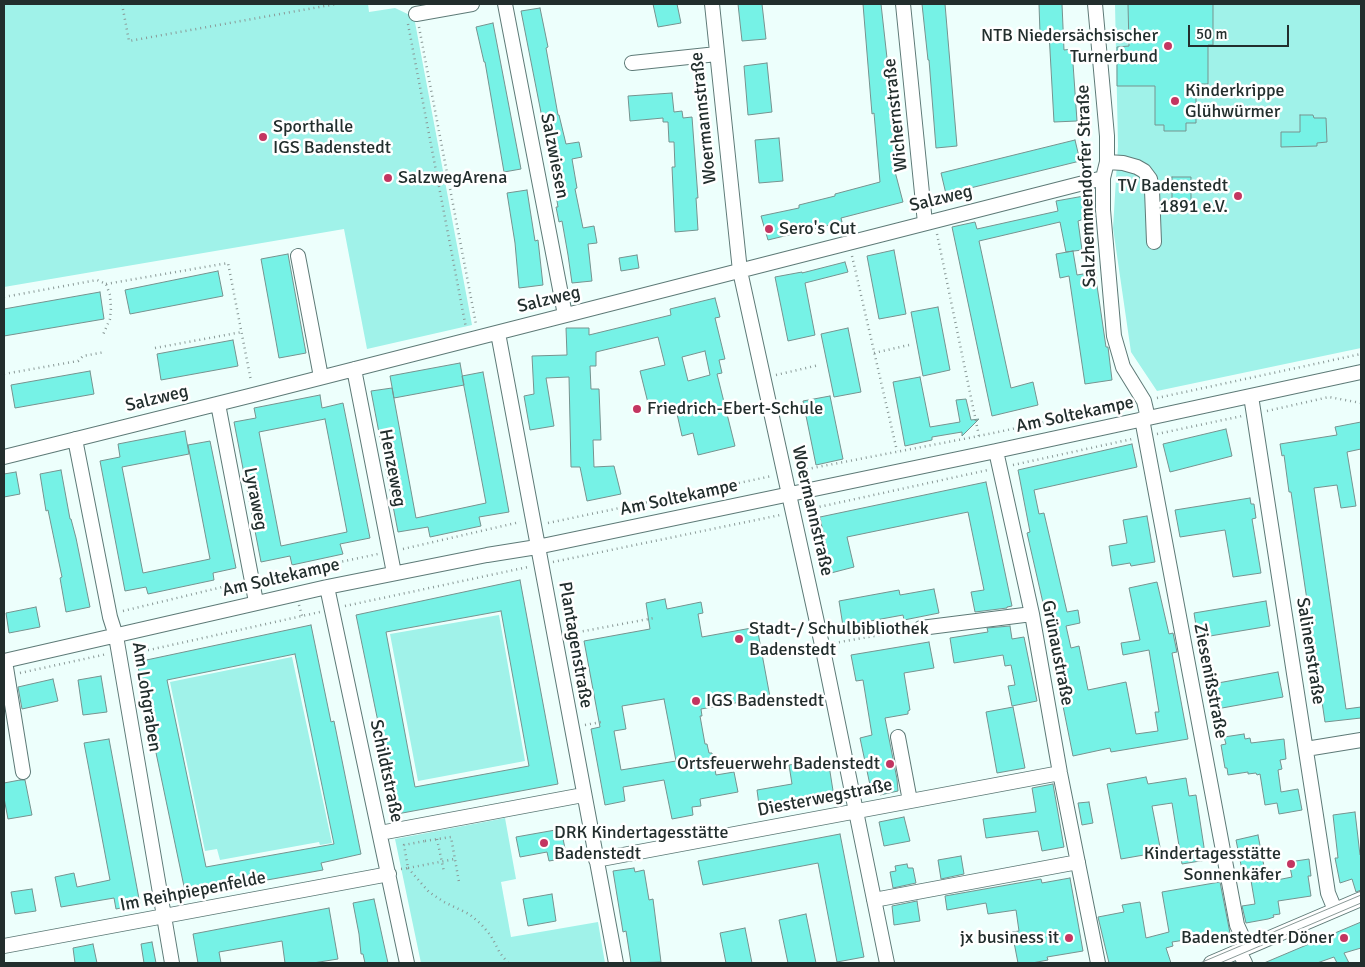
<!DOCTYPE html>
<meta charset="utf-8">
<style>
body{margin:0}
#map{position:relative;width:1365px;height:967px;overflow:hidden;background:#edfffc;font-family:Signika,sans-serif}
canvas{display:block}
.frame{position:absolute;inset:0;border:5px solid #222e2d;pointer-events:none}
.scale{position:absolute;left:1188px;top:25px;width:101px;height:22px;box-sizing:border-box;border:2px solid #222e2d;border-top:0;padding-left:6px;font-size:15px;line-height:18px;white-space:nowrap;color:#222e2d;-webkit-text-stroke:4px #fff;paint-order:stroke}
</style>
<div id="map">
<canvas width="1365" height="967"></canvas>
<div class="frame"></div>
<div class="scale">50 m</div>
</div>
<script>
const ctx = document.querySelector('canvas').getContext('2d');
ctx.lineJoin = 'round';
function fill(path, color) { ctx.fillStyle = color; ctx.fill(path, 'evenodd'); }
const shape = rows => new Path2D(rows.map(r => 'M' + r).join(''));
function trace(path, color, width, dash) { ctx.strokeStyle = color; ctx.lineWidth = width; ctx.lineCap = dash ? 'butt' : 'round'; ctx.setLineDash(dash || []); ctx.stroke(path); }
function label(font, color, halo, rows, align = 'center') {
  ctx.font = font + ' Signika,sans-serif'; ctx.lineWidth = 5; ctx.setLineDash([]); ctx.textBaseline = 'middle'; ctx.strokeStyle = halo; ctx.fillStyle = color; for (const [text, x, y, turn = 0] of rows) {
    ctx.save(); ctx.translate(x, y); ctx.rotate((+turn || 0) * Math.PI / 180); ctx.textAlign = isNaN(turn) ? turn : align; if (halo) ctx.strokeText(text, 0, 0); ctx.fillText(text, 0, 0); ctx.restore();
  }
}
fill(shape([
 [4,4,368,4,369,12,395,8,414,17,472,325,367,349,344,229,4,287],
 [1115,4,1361,4,1361,348,1157,391,1131,352,1113,228,1118,146],
 [499,615,525,761,418,781,390,634],
 [292,657,332,843,320,845,319,842,220,860,217,849,205,851,170,682],
 [505,818,516,879,501,882,511,937,598,922,605,963,421,963,395,839]
]), '#a0f2e9');
const building = shape([
 [653,4,677,4,681,23,658,27,653,4],
 [738,4,762,4,766,39,742,41,738,4],
 [863,4,881,4,889,76,890,76,898,163,893,164,903,202,841,218,842,222,768,240,761,216,799,208,799,205,835,196,835,194,880,182,874,113,872,114,863,4],
 [922,4,945,4,957,146,936,148,929,60,928,60,922,4],
 [1039,4,1062,4,1064,50,1072,49,1077,121,1054,122,1049,33,1040,34,1039,4],
 [1128,4,1213,4,1213,45,1208,45,1208,84,1196,84,1196,123,1186,123,1186,131,1164,131,1164,125,1155,125,1155,86,1117,86,1117,47,1129,46,1128,4],
 [540,8,548,47,546,48,558,115,559,115,566,144,579,142,582,157,572,159,577,188,575,189,583,228,594,226,597,243,588,244,592,281,572,283,568,255,562,221,559,222,556,207,558,207,548,148,521,11,540,8],
 [493,23,521,169,504,172,485,62,484,62,476,27,493,23],
 [767,63,772,112,748,115,744,66,767,63],
 [672,93,674,112,682,111,683,118,692,117,698,198,696,198,698,230,675,232,672,167,675,167,674,142,669,142,668,122,663,122,663,118,630,121,628,96,672,93],
 [1300,115,1313,115,1314,118,1326,118,1327,142,1317,143,1317,146,1281,147,1281,132,1300,132,1300,115],
 [779,138,783,181,759,183,755,140,779,138],
 [1075,140,1080,161,946,194,941,173,1075,140],
 [1172,177,1191,177,1191,210,1172,210,1172,177],
 [527,190,535,241,538,240,543,285,519,288,515,243,507,193,527,190],
 [1084,196,1087,218,1078,221,1082,250,1066,252,1060,222,979,241,1011,388,1033,382,1038,405,992,416,952,227,975,222,977,229,1058,211,1056,201,1084,196],
 [894,250,906,314,879,319,867,256,894,250],
 [1073,251,1077,275,1095,272,1106,347,1108,347,1112,380,1085,384,1069,276,1060,278,1056,254,1073,251],
 [288,254,306,353,279,358,261,259,288,254],
 [637,255,639,268,621,271,619,258,637,255],
 [845,262,848,272,805,283,815,335,788,341,775,277,802,272,802,273,845,262],
 [218,271,223,296,130,314,125,290,218,271],
 [100,292,104,319,4,336,4,309,100,292],
 [715,298,720,317,715,318,725,359,719,360,722,373,717,374,735,446,698,455,693,433,682,436,675,405,650,411,640,371,665,365,658,337,596,352,596,366,590,366,591,389,599,389,601,440,593,440,594,467,614,466,621,494,587,501,580,467,571,467,569,377,546,378,554,426,530,430,524,396,534,394,532,356,567,355,566,328,589,328,589,335,671,315,670,309,715,298],
 [705,351,710,375,688,381,682,357,705,351],
 [938,307,950,370,923,376,911,312,938,307],
 [848,328,861,392,834,397,821,334,848,328],
 [233,340,238,366,161,380,157,354,233,340],
 [460,363,464,385,394,398,390,376,460,363],
 [90,371,94,394,15,408,11,385,90,371],
 [483,372,509,512,479,517,481,526,430,537,428,527,398,532,371,391,392,388,416,518,486,503,462,376,483,372],
 [920,377,930,427,960,422,956,400,966,399,971,420,979,419,962,436,962,432,932,437,932,440,905,446,893,382,920,377],
 [320,395,322,408,343,403,370,538,340,544,343,554,292,565,290,556,261,562,234,422,256,418,254,408,320,395],
 [325,419,347,532,281,546,259,432,325,419],
 [830,396,843,459,816,465,803,401,830,396],
 [1361,422,1361,449,1347,452,1356,506,1341,508,1337,485,1314,488,1346,709,1361,707,1361,718,1325,722,1291,492,1289,492,1284,455,1282,456,1280,444,1337,435,1335,427,1361,422],
 [1226,429,1232,456,1170,472,1163,444,1226,429],
 [185,431,189,454,122,467,143,573,210,559,188,445,210,441,236,568,213,573,214,580,148,594,146,587,125,591,100,461,120,457,118,444,185,431],
 [1132,444,1137,467,1034,490,1039,514,1044,513,1067,612,1078,610,1080,623,1066,626,1071,648,1079,646,1088,690,1126,682,1136,734,1158,731,1155,712,1159,712,1149,650,1123,655,1121,643,1140,640,1129,588,1157,582,1169,634,1173,633,1177,652,1172,653,1188,739,1111,752,1110,748,1073,756,1052,651,1054,651,1027,533,1030,532,1018,470,1132,444],
 [61,470,70,519,71,519,76,538,90,607,66,612,60,578,62,577,48,510,46,511,40,474,61,470],
 [16,472,20,494,4,497,4,474,16,472],
 [986,482,1012,606,1007,607,1007,608,975,612,971,592,984,590,968,512,847,537,854,567,831,573,820,517,986,482],
 [1250,498,1251,504,1254,504,1256,518,1252,519,1261,573,1233,577,1225,530,1180,537,1175,510,1250,498],
 [1147,516,1155,562,1131,566,1130,563,1112,566,1109,546,1127,543,1123,520,1147,516],
 [520,580,558,784,397,814,356,615,520,580],
 [501,611,529,766,415,787,386,632,501,611],
 [934,589,939,613,904,620,903,615,843,626,839,601,899,590,900,595,934,589],
 [665,599,667,609,701,602,703,613,698,614,702,637,757,627,770,697,763,698,764,703,753,705,752,700,701,709,702,716,700,716,705,744,707,744,709,753,712,753,716,775,734,772,738,792,700,799,701,806,692,807,693,815,672,819,664,780,623,787,625,801,605,805,591,729,600,727,584,641,650,629,646,603,665,599],
 [664,699,676,761,621,770,614,731,626,729,622,706,664,699],
 [1266,601,1270,626,1198,638,1194,613,1266,601],
 [36,607,40,627,9,633,6,613,36,607],
 [311,625,331,722,334,721,361,854,321,863,323,870,211,890,186,896,137,662,311,625],
 [295,654,334,844,206,867,167,680,295,654],
 [1010,626,1012,639,1024,637,1037,701,1012,706,1008,686,1015,685,1011,665,1005,666,1003,655,954,663,950,638,988,632,987,628,1010,626],
 [929,642,934,668,904,673,910,710,908,711,908,714,885,718,897,779,898,791,880,795,876,783,870,785,860,738,872,735,863,680,856,681,851,655,929,642],
 [1278,672,1283,697,1211,710,1207,685,1278,672],
 [101,676,107,712,83,715,78,680,101,676],
 [53,679,58,701,22,709,18,687,53,679],
 [1013,707,1025,768,997,773,986,712,1013,707],
 [1244,734,1245,739,1250,738,1251,743,1284,739,1286,759,1280,760,1282,769,1278,770,1281,792,1298,789,1302,810,1279,814,1277,803,1265,805,1260,774,1257,775,1256,773,1248,774,1248,772,1228,775,1227,768,1225,768,1221,745,1226,744,1224,737,1244,734],
 [109,739,140,904,116,909,114,898,61,907,55,877,74,873,77,887,110,880,84,743,109,739],
 [828,759,834,797,795,804,795,800,759,805,757,790,792,784,789,765,828,759],
 [1146,777,1148,784,1186,778,1189,796,1196,795,1206,860,1182,864,1172,803,1152,806,1161,852,1121,859,1107,784,1146,777],
 [20,780,25,780,32,815,8,819,4,798,4,783,20,780],
 [1053,784,1064,847,1042,851,1038,831,986,838,983,819,1036,812,1032,788,1053,784],
 [1089,802,1093,823,1082,825,1078,803,1089,802],
 [1355,812,1360,855,1361,855,1361,890,1356,892,1352,879,1340,883,1335,858,1338,858,1333,815,1355,812],
 [904,817,910,841,884,846,879,822,904,817],
 [561,829,567,858,549,861,547,852,520,857,516,837,561,829],
 [840,834,864,957,837,962,818,863,703,885,698,861,840,834],
 [1258,835,1267,882,1292,877,1289,862,1309,859,1311,876,1308,876,1311,896,1278,901,1280,914,1273,915,1274,917,1268,919,1246,923,1242,906,1255,904,1249,869,1242,870,1236,840,1258,835],
 [961,856,964,874,941,879,938,860,961,856],
 [907,864,908,868,913,868,916,883,893,888,890,872,896,871,895,866,907,864],
 [634,868,635,872,644,870,649,900,653,899,661,962,631,963,626,931,623,932,613,871,634,868],
 [1070,878,1083,951,1047,957,1048,960,1032,963,1018,963,1012,932,1019,931,1016,910,988,914,986,903,947,910,945,896,1041,879,1042,883,1070,878],
 [1220,882,1230,933,1172,942,1173,946,1166,948,1171,963,1109,963,1098,917,1124,912,1122,905,1140,902,1146,938,1169,932,1162,892,1220,882],
 [32,889,36,911,15,914,11,892,32,889],
 [552,894,556,921,528,926,523,899,552,894],
 [374,899,379,922,388,963,365,963,363,954,361,954,359,934,353,903,374,899],
 [917,901,920,921,894,925,892,906,917,901],
 [329,908,338,959,313,963,285,963,282,941,219,952,221,963,198,963,193,934,329,908],
 [806,914,816,963,788,963,779,920,806,914],
 [1361,922,1361,948,1344,953,1349,963,1337,963,1334,957,1317,963,1264,963,1361,922],
 [745,928,752,963,726,963,720,933,745,928],
 [152,942,156,963,144,963,141,944,152,942],
 [93,944,97,963,75,963,73,948,93,944]
]);
fill(building, '#76f2e6');
trace(building, '#76938f', 1);
const minor = shape([
 [505,4,565,315],
 [712,4,740,271,822,645,887,963],
 [903,4,925,223],
 [1095,4,1107,136,1107,162,1103,178,1103,210,1114,336,1123,367,1144,401,1148,418],
 [416,14,472,4],
 [632,63,717,54],
 [1107,162,1123,163,1137,167,1144,171,1150,179,1152,190,1154,242],
 [298,256,321,377],
 [498,333,616,963],
 [354,369,394,573],
 [1251,396,1328,893,1335,910],
 [218,404,256,602],
 [1142,419,1237,925,1247,947],
 [75,439,110,617,116,636,172,963],
 [996,451,1032,614,1060,773,1098,963],
 [4,457,253,395,1103,178],
 [327,587,407,963],
 [921,628,1032,614],
 [4,661,327,587,487,555,537,547,996,451,1361,372],
 [5,661,23,772],
 [898,737,910,801],
 [1306,749,1361,740],
 [380,833,583,795],
 [596,860,1060,773],
 [874,900,1078,862],
 [4,946,389,874],
 [1239,951,1245,963],
 [1211,963,1361,899]
]);
trace(minor, '#5e7a77', 16);
trace(shape([
 [122,4,129,41,336,4],
 [408,24,466,328],
 [419,27,476,324],
 [937,234,979,436],
 [852,256,897,451],
 [106,284,228,263,251,381],
 [4,297,97,280,106,284,110,295,111,308,110,319,102,337],
 [155,348,242,332],
 [874,353,909,345],
 [4,374,78,361,83,356,105,352],
 [776,375,819,365],
 [1157,398,1361,354],
 [1267,411,1329,397,1361,403],
 [1157,434,1242,416],
 [1013,465,1132,439],
 [797,471,979,436,1130,404],
 [805,510,988,470],
 [548,523,772,476],
 [403,549,520,522],
 [553,562,780,515],
 [264,578,378,554],
 [299,605,302,616],
 [345,606,528,567],
 [123,611,239,583],
 [568,634,654,618],
 [834,643,909,630],
 [133,651,149,650,320,612],
 [20,673,107,654],
 [585,725,601,722],
 [437,839,444,872],
 [425,841,451,837,459,882],
 [408,868,429,892,444,902,469,914,481,924,491,936,500,953,508,963],
 [408,868,455,859],
 [401,869,408,868,404,845,425,841]
]), '#8a9997', 2.5, [1, 4]);
trace(minor, '#fff', 14);
trace(shape([
 [1200,963,1361,895],
 [1220,963,1361,903]
]), '#8a9997', 1);
for (const [x, y, r, color] of [
 [1168,46,5,"#c33561"],
 [1175,101,5,"#c33561"],
 [263,137,5,"#c33561"],
 [388,178,5,"#c33561"],
 [1238,196,5,"#c33561"],
 [769,229,5,"#c33561"],
 [637,409,5,"#c33561"],
 [739,639,5,"#c33561"],
 [696,701,5,"#c33561"],
 [890,764,5,"#c33561"],
 [544,843,5,"#c33561"],
 [1291,864,5,"#c33561"],
 [1069,938,5,"#c33561"],
 [1344,938,5,"#c33561"]
]) { const dot = new Path2D(); dot.arc(x, y, r, 0, 2 * Math.PI); ctx.fillStyle = color; ctx.fill(dot); trace(dot, '#fff', 2); }
label('18px', '#222e2d', '#fff', [
 ["NTB Niedersächsischer",1158,36,"right"],
 ["Turnerbund",1158,57,"right"],
 ["Kinderkrippe",1185,91],
 ["Glühwürmer",1185,112],
 ["Sporthalle",273,127],
 ["IGS Badenstedt",273,148],
 ["SalzwegArena",398,178],
 ["TV Badenstedt",1228,186,"right"],
 ["1891 e.V.",1228,207,"right"],
 ["Sero's Cut",779,229],
 ["Friedrich-Ebert-Schule",647,409],
 ["Stadt-/ Schulbibliothek",749,629],
 ["Badenstedt",749,650],
 ["IGS Badenstedt",706,701],
 ["Ortsfeuerwehr Badenstedt",880,764,"right"],
 ["DRK Kindertagesstätte",554,833],
 ["Badenstedt",554,854],
 ["Kindertagesstätte",1281,854,"right"],
 ["Sonnenkäfer",1281,875,"right"],
 ["jx business it",1059,938,"right"],
 ["Badenstedter Döner",1334,938,"right"]
], 'left');
label('18px', '#222e2d', '#fff', [
 ["Wichernstraße",896,115,-96],
 ["Woermannstraße",704,118,-96],
 ["Salzwiesen",554,156,79],
 ["Salzhemmendorfer Straße",1087,186,-92],
 ["Salzweg",941,199,-14],
 ["Salzweg",549,300,-14],
 ["Salzweg",157,399,-14],
 ["Am Soltekampe",1075,415,-12],
 ["Henzeweg",392,468,79],
 ["Am Soltekampe",679,498,-12],
 ["Lyraweg",255,499,79],
 ["Woermannstraße",812,511,77],
 ["Am Soltekampe",281,578,-13],
 ["Plantagenstraße",575,645,80],
 ["Salinenstraße",1310,651,81],
 ["Grünaustraße",1057,653,79],
 ["Ziesenißstraße",1210,681,79],
 ["Am Lohgraben",146,697,81],
 ["Schildtstraße",386,771,78],
 ["Diesterwegstraße",825,798,-11],
 ["Im Reihpiepenfelde",193,892,-11]
]);
</script>
